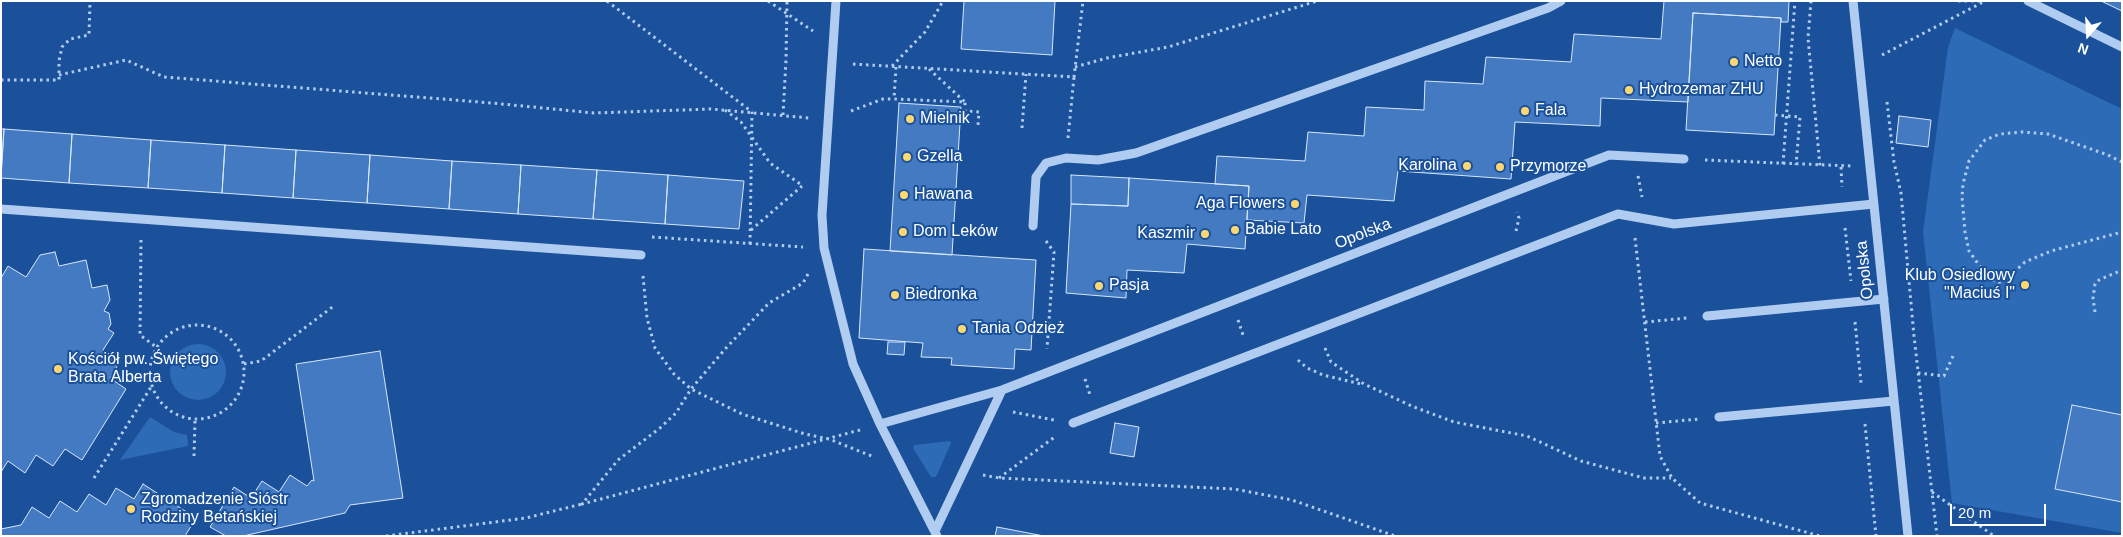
<!DOCTYPE html>
<meta charset="utf-8">
<style>
body{margin:0}
#map{position:relative;width:2123px;height:537px;overflow:hidden;background:#1a519a;font-family:Arial,sans-serif}
canvas{display:block}
.frame{position:absolute;inset:0;border:2px solid #fff;pointer-events:none}
.north{position:absolute;left:2063px;top:10px;width:50px;height:50px;-webkit-text-stroke:4px #1a519a;paint-order:stroke;rotate:199deg;font-size:14px;font-weight:700;line-height:20px;text-align:center;color:#fff}
.north::after{content:'';display:block;margin:auto;width:18px;height:22px;background:#fff;clip-path:polygon(50% 0,100% 100%,50% 72%,0 100%)}
.scale{position:absolute;left:1950px;top:504px;width:96px;height:22px;box-sizing:border-box;border:2px solid #fff;border-top:0;padding-left:6px;font-size:15px;line-height:18px;white-space:nowrap;color:#fff;-webkit-text-stroke:4px #1a519a;paint-order:stroke}
</style>
<div id="map">
<canvas width="2123" height="537"></canvas>
<div class="frame"></div>
<div class="north">N</div>
<div class="scale">20 m</div>
</div>
<script>
const ctx = document.querySelector('canvas').getContext('2d');
ctx.lineJoin = 'round';
function fill(path, color) { ctx.fillStyle = color; ctx.fill(path, 'evenodd'); }
const shape = rows => new Path2D(rows.map(r => 'M' + r).join(''));
function trace(path, color, width, dash) { ctx.strokeStyle = color; ctx.lineWidth = width; ctx.lineCap = dash ? 'butt' : 'round'; ctx.setLineDash(dash || []); ctx.stroke(path); }
function label(font, color, halo, rows, align = 'center') {
  ctx.font = font + ' Arial,sans-serif'; ctx.lineWidth = 4; ctx.setLineDash([]); ctx.textBaseline = 'middle'; ctx.strokeStyle = halo; ctx.fillStyle = color; for (const [text, x, y, turn = 0] of rows) {
    ctx.save(); ctx.translate(x, y); ctx.rotate((+turn || 0) * Math.PI / 180); ctx.textAlign = isNaN(turn) ? turn : align; if (halo) ctx.strokeText(text, 0, 0); ctx.fillText(text, 0, 0); ctx.restore();
  }
}
fill(shape([
 [1955,28,2122,109,2122,533,1952,503,1923,232,1948,47],
 '170 372a28 28 0 1 1 56 0a28 28 0 1 1-56 0Z',
 [150,417,174,432,187,435,188,446,120,460],
 [950,441,951,443,936,477,931,477,913,448,914,445]
]), '#2d6bb7');
const building = shape([
 [964,1,1055,1,1052,55,961,49,964,1],
 [1664,1,1789,1,1788,22,1781,22,1781,18,1693,13,1688,102,1601,98,1600,126,1515,122,1511,179,1398,171,1394,201,1307,195,1304,223,1247,220,1249,186,1215,184,1217,156,1305,161,1308,132,1364,136,1366,107,1424,110,1425,81,1483,84,1486,57,1571,62,1574,34,1661,39,1664,1],
 [2101,1,2122,1,2122,11,2101,1],
 [1693,13,1781,18,1774,135,1686,130,1693,13],
 [899,103,961,107,952,255,890,251,899,103],
 [1899,116,1931,120,1928,147,1896,143,1899,116],
 [1,129,4,129,1,175,1,129],
 [4,129,72,134,69,183,1,178,4,129],
 [72,134,151,140,148,188,69,183,72,134],
 [151,140,225,145,222,193,148,188,151,140],
 [225,145,296,150,293,198,222,193,225,145],
 [296,150,370,155,367,203,293,198,296,150],
 [370,155,452,161,449,209,367,203,370,155],
 [452,161,521,165,518,214,449,209,452,161],
 [521,165,597,170,593,219,518,214,521,165],
 [597,170,668,175,665,224,593,219,597,170],
 [668,175,744,181,739,229,665,224,668,175],
 [1071,175,1129,178,1128,206,1071,204,1071,175],
 [1129,178,1249,186,1245,249,1187,244,1184,273,1127,270,1126,298,1066,293,1071,204,1128,206,1129,178],
 [864,249,1036,260,1031,350,1015,349,1014,369,951,365,952,358,921,357,923,343,859,338,864,249],
 [55,252,59,266,86,260,92,288,107,285,110,300,104,311,109,313,111,324,108,329,114,333,103,350,120,361,110,378,126,389,82,460,65,449,53,466,36,455,25,473,8,461,1,472,1,278,8,266,26,277,40,255,55,252],
 [888,342,905,342,904,355,887,354,888,342],
 [380,351,403,498,350,505,345,513,243,536,226,536,210,527,234,487,251,498,262,481,279,492,290,475,307,486,312,480,314,481,296,364,380,351],
 [2072,405,2122,415,2122,502,2055,489,2072,405],
 [1115,423,1139,427,1134,457,1110,453,1115,423],
 [143,484,196,518,185,536,1,536,1,529,21,525,32,507,49,518,60,501,77,512,89,494,106,505,116,488,134,499,143,484],
 [997,527,1044,536,995,536,997,527]
]);
fill(building, '#437ac1');
trace(building, '#d7e7fc', 1);
trace(shape([
 [607,1,752,112],
 [768,1,813,31],
 [1811,1,1808,38,1820,166],
 [1958,1,1979,1],
 [1882,55,1985,1],
 [853,64,1074,77,1083,1],
 [892,66,925,32,943,1],
 [896,67,894,99,965,102,965,111,979,112,978,125],
 [1075,67,1107,58,1168,47,1317,1],
 [929,69,965,102],
 [59,75,126,60,164,77,492,103,594,113,711,109,809,118],
 [1,80,59,80,59,61,62,47,70,39,89,35,90,1],
 [1887,102,1894,162,1901,193,1914,336,1937,536],
 [725,110,741,122,770,163,803,186],
 [851,111,883,99,894,99],
 [783,115,786,60,787,1],
 [1775,115,1800,117,1796,165],
 [1022,128,1026,74],
 [1068,138,1074,77],
 [1705,160,1851,166],
 [2122,162,2108,155,2048,134,2022,132,2000,134,1985,140,1969,161,1963,184,1962,197,1965,232,1969,251,1989,279,2002,283,2025,262,2051,251,2122,232],
 [1783,164,1795,1],
 [1841,167,1842,187],
 [1638,176,1642,197],
 [1845,228,1851,281],
 [751,230,802,186],
 [1516,231,1519,218,1517,212],
 [652,237,803,247],
 [1635,238,1660,456,1672,478,1700,503,1820,536],
 [141,240,140,335,156,347],
 [1046,241,1054,252,1047,349],
 [750,244,752,112],
 [808,274,803,283,769,303,726,348,691,389,676,413,660,428,618,460,582,504,860,430],
 [643,276,647,318,655,348,674,374,691,389,742,414,805,434,829,439,874,457],
 [2095,312,2093,298,2095,284,2099,280,2122,270],
 [1238,320,1243,335],
 [1645,322,1687,318],
 [1855,322,1861,383],
 '150 372a47 47 0 1 1 94 0a47 47 0 1 1-94 0Z',
 [1325,348,1331,362,1364,384,1414,407,1454,422,1527,436,1581,461,1644,478,1671,478],
 [1298,360,1307,368,1323,375,1361,384],
 [244,364,261,361,335,305],
 [1918,373,1944,376,1953,356],
 [1085,379,1090,395],
 [1013,412,1054,420],
 [1656,423,1699,419],
 [1865,424,1876,536],
 [194,456,195,420],
 [983,475,999,478,1234,489,1292,500,1395,536],
 [94,478,151,387],
 [999,478,1056,436],
 [1932,492,1994,536],
 [386,536,526,518,582,504]
]), '#b0cdf1', 3, [2.5, 4]);
trace(shape([
 [836,1,822,215,824,248,853,364,880,424,937,536],
 [1853,1,1908,536],
 [2028,1,2122,47],
 [1,209,641,255],
 [1033,226,1036,177,1046,163,1066,158,1098,160,1136,153,1548,8,1561,1],
 [1707,316,1884,299],
 [1719,417,1894,401],
 [1073,423,1618,214,1674,224,1874,204],
 [880,424,1002,390,1609,155,1684,159],
 [936,529,1002,390]
]), '#b0cdf1', 9);
for (const [x, y, r, color] of [
 [1734,62,5,"#ffd770"],
 [1629,90,5,"#ffd770"],
 [1525,111,5,"#ffd770"],
 [910,119,5,"#ffd770"],
 [907,157,5,"#ffd770"],
 [1467,166,5,"#ffd770"],
 [1500,167,5,"#ffd770"],
 [904,195,5,"#ffd770"],
 [1295,204,5,"#ffd770"],
 [1235,230,5,"#ffd770"],
 [903,232,5,"#ffd770"],
 [1205,234,5,"#ffd770"],
 [2025,285,5,"#ffd770"],
 [1099,286,5,"#ffd770"],
 [895,295,5,"#ffd770"],
 [962,329,5,"#ffd770"],
 [58,369,5,"#ffd770"],
 [131,509,5,"#ffd770"]
]) { const dot = new Path2D(); dot.arc(x, y, r, 0, 2 * Math.PI); ctx.fillStyle = color; ctx.fill(dot); trace(dot, '#1a519a', 2); }
label('16px', '#fff', '#1a519a', [
 ["Netto",1744,62],
 ["Hydrozemar ZHU",1639,90],
 ["Fala",1535,111],
 ["Mielnik",920,119],
 ["Gzella",917,157],
 ["Karolina",1457,166,"right"],
 ["Przymorze",1510,167],
 ["Hawana",914,195],
 ["Aga Flowers",1285,204,"right"],
 ["Babie Lato",1245,230],
 ["Dom Leków",913,232],
 ["Kaszmir",1195,234,"right"],
 ["Klub Osiedlowy",2015,276,"right"],
 ["\"Maciuś I\"",2015,294,"right"],
 ["Pasja",1109,286],
 ["Biedronka",905,295],
 ["Tania Odzież",972,329],
 ["Kościół pw. Świętego",68,360],
 ["Brata Alberta",68,378],
 ["Zgromadzenie Sióstr",141,500],
 ["Rodziny Betańskiej",141,518]
], 'left');
label('16px', '#fff', '#1a519a', [
 ["Opolska",1363,234,-21],
 ["Opolska",1865,270,-96]
]);
</script>
